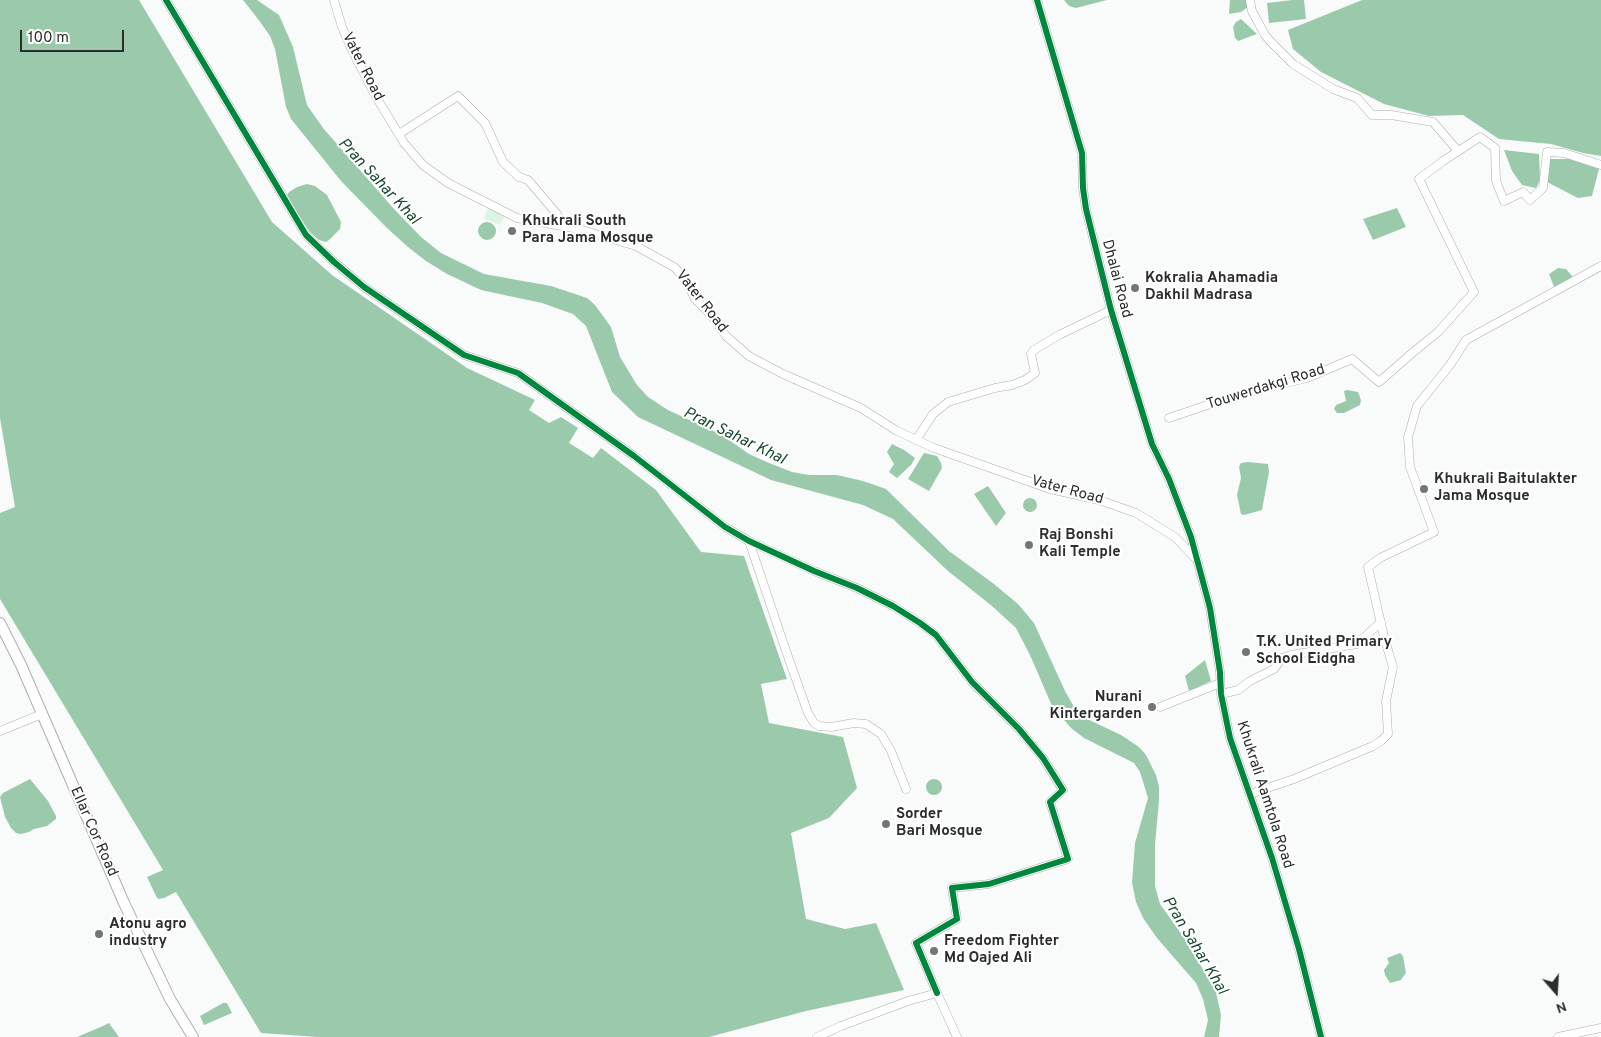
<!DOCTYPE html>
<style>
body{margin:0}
#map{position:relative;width:1601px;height:1037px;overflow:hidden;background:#f8fbf9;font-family:Overpass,sans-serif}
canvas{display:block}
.north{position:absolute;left:1531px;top:967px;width:50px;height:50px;-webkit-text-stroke:4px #fff;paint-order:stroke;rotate:161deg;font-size:14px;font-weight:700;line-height:20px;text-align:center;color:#2c2e2c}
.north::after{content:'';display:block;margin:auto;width:18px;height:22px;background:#2c2e2c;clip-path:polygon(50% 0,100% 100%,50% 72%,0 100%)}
.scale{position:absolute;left:20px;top:30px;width:104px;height:22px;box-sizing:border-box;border:2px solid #2c2e2c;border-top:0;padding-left:6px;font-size:15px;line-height:18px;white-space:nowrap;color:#2c2e2c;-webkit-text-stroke:4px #fff;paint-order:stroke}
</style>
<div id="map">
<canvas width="1601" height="1037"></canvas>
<div class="north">N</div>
<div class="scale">100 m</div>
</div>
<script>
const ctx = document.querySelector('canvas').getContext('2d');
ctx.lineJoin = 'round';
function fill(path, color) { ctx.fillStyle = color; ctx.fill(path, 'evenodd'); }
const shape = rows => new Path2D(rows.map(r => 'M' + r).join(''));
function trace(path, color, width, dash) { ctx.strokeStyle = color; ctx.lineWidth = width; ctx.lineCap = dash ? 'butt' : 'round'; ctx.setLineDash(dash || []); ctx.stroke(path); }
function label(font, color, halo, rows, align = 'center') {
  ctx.font = font + ' Overpass,sans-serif'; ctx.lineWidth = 4; ctx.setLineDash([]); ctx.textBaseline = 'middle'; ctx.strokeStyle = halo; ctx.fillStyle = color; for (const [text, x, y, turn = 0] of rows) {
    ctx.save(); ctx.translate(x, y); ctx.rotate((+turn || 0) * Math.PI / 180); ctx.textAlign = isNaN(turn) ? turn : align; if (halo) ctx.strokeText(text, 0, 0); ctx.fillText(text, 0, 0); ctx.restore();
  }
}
fill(shape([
 [489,206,506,214,500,225,484,218]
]), '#dbf4e3');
fill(shape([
 [0,0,139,0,272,222,332,275,467,368,535,400,529,410,549,423,561,417,578,428,569,443,593,458,601,448,656,490,701,552,744,556,787,679,761,684,769,723,843,737,857,788,829,818,791,833,806,919,845,929,876,923,904,990,806,1011,709,1037,318,1037,261,1033,176,892,164,898,158,899,156,896,147,877,163,870,0,599,0,513,15,507,0,418],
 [243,0,257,0,279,15,293,47,307,105,323,128,394,209,421,237,441,253,484,274,551,286,587,298,595,305,611,327,620,357,637,385,648,397,668,410,722,435,749,454,769,463,792,472,809,475,837,475,863,481,886,489,949,551,994,584,1018,604,1034,623,1065,691,1074,707,1085,718,1121,735,1139,747,1146,755,1156,775,1159,787,1159,800,1155,845,1155,886,1160,904,1187,942,1216,992,1221,1015,1219,1037,1204,1037,1208,1020,1203,999,1196,983,1157,938,1143,918,1136,902,1132,883,1135,843,1148,798,1140,772,1134,763,1084,738,1071,728,1052,706,1030,655,1016,628,992,606,948,571,893,519,863,505,771,480,638,417,612,392,586,326,573,314,542,303,481,290,447,274,426,261,408,247,387,228,341,181,291,119,286,107,275,49,270,36,258,19],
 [1064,0,1107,0,1076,8,1069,6],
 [1230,0,1247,0,1248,7,1241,12,1229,14],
 [1292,0,1304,0,1306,19,1269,23,1267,3],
 [1362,0,1601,0,1601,156,1583,153,1551,144,1499,139,1463,115,1429,116,1384,104,1321,72,1293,49,1288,30],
 [1241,19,1257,34,1238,41,1235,38,1233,27,1236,22],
 [1504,150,1539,154,1540,180,1536,188,1522,185,1512,171],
 [1549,159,1569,159,1599,169,1592,196,1578,198,1547,182],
 [307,184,315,186,327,195,341,222,340,229,329,240,326,242,319,240,310,232,289,200,287,195,289,192,297,187],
 [1397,208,1406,227,1373,240,1363,219],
 '478 231a9 9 0 1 1 18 0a9 9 0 1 1-18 0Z',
 [1558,268,1566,269,1573,277,1572,280,1555,289,1549,274],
 [1347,390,1358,392,1361,400,1360,405,1344,413,1337,413,1334,409,1336,405,1346,401,1344,391],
 [892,444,904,450,915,458,911,465,897,478,889,472,894,464,887,452],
 [924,453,937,456,941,463,942,468,929,491,908,479],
 [1248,462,1268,464,1269,472,1262,510,1244,515,1241,514,1237,495,1241,478,1239,467,1241,463],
 [988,486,1006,513,996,526,974,494],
 '1023 505a7 7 0 1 1 14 0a7 7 0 1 1-14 0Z',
 [1205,660,1211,681,1189,691,1185,676],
 '926 787a8 8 0 1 1 16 0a8 8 0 1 1-16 0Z',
 [30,779,48,801,56,816,56,819,47,826,34,829,29,832,21,834,16,833,11,828,5,817,0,797,3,793],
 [1400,953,1403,956,1406,973,1401,980,1390,983,1385,975,1384,970,1389,963,1387,958],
 [223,1003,227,1003,232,1013,204,1025,200,1016],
 [109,1023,119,1037,77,1037,103,1026]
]), '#9acaab');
const minor = shape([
 [166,0,306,235,334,262,364,287,464,355,518,373,634,456,725,527,749,541,814,571,857,588,893,606,920,623,936,635,972,682,1019,729,1043,758,1063,790,1050,802,1068,859,989,884,952,888,957,919,916,943,937,993],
 [334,0,342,27,351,48,375,95,404,143,423,165,448,183,517,218,579,229,636,246,674,267,685,278,695,299,711,315,726,336,749,356,783,374,861,408,897,431,934,448,1050,489,1099,500,1136,513,1175,537,1195,558],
 [1037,0,1082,153,1083,188,1086,209,1111,310,1152,444,1169,479,1191,537,1210,608,1220,672,1221,694,1230,738,1272,858,1299,949,1321,1037],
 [1250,0,1252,11,1265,35,1270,41,1293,64,1333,89,1357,98,1372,115,1391,115,1433,122,1458,151],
 [399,134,458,96,485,123,503,162,519,177,528,180,557,214,563,226],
 [1169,418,1237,395,1307,378,1352,359,1379,382,1411,354,1438,332,1474,292,1419,179,1443,161,1480,137,1495,148,1496,181,1504,201,1523,192,1530,200,1543,188,1547,152,1564,153,1601,165],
 [916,440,933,414,948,402,995,388,1012,385,1025,380,1035,373,1031,354,1034,350,1059,335,1111,310],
 [749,541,785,648,808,713,814,723,819,726,831,727,854,723,866,724,881,734,891,751,906,789],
 [1221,694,1238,690,1250,681,1274,669,1282,658,1291,655,1357,644,1381,622],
 [1160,707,1220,683],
 [0,731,42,714],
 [1250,794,1294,779,1373,746,1381,741,1388,734,1386,701,1393,667,1384,637,1368,567,1380,558,1434,532,1410,467,1408,437,1417,406,1450,365,1466,340,1601,266],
 [817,1037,841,1026,908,1001,937,993,957,1037],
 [1558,1037,1601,1028]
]);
const major = shape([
 [0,623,21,665,124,903,170,999,193,1037]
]);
trace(minor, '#acafad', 9);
trace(major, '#acafad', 12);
trace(minor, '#fefefe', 8);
trace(major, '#fefefe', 10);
trace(shape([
 [166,0,306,235,334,262,364,287,464,355,518,373,634,456,725,527,749,541,814,571,857,588,893,606,920,623,936,635,972,682,1019,729,1043,758,1063,790,1050,802,1068,859,989,884,952,888,957,919,916,943,937,993],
 [1037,0,1082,153,1083,188,1086,209,1111,310,1152,444,1169,479,1191,537,1210,608,1220,672,1221,694,1230,738,1272,858,1299,949,1321,1037]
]), '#00873e', 6);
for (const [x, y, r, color] of [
 [512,231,5,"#737674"],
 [1135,288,5,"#737674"],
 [1424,489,5,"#737674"],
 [1029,545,5,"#737674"],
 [1246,652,5,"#737674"],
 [1152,707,5,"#737674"],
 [886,824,5,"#737674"],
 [99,934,5,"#737674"],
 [934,951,5,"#737674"]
]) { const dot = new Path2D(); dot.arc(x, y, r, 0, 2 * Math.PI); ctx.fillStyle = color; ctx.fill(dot); trace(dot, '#fff', 2); }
label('15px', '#2c2e2c', '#fff', [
 ["Vater Road",362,67,63],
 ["Dhalai Road",1116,279,75],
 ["Vater Road",701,302,52],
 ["Touwerdakgi Road",1266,388,-17],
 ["Vater Road",1067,491,15],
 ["Khukrali Aamtola Road",1264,795,72],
 ["Ellar Cor Road",93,832,66]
]);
label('bold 15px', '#2c2e2c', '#fff', [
 ["Khukrali South",522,222],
 ["Para Jama Mosque",522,239],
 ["Kokralia Ahamadia",1145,279],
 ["Dakhil Madrasa",1145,296],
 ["Khukrali Baitulakter",1434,480],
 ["Jama Mosque",1434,497],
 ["Raj Bonshi",1039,536],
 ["Kali Temple",1039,553],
 ["T.K. United Primary",1256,643],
 ["School Eidgha",1256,660],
 ["Nurani",1142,698,"right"],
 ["Kintergarden",1142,715,"right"],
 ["Sorder",896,815],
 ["Bari Mosque",896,832],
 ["Atonu agro",109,925],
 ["industry",109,942],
 ["Freedom Fighter",944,942],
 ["Md Oajed Ali",944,959]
], 'left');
label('italic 16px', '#16492d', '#fff', [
 ["Pran Sahar Khal",378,182,47],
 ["Pran Sahar Khal",734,437,26],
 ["Pran Sahar Khal",1194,946,59]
]);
</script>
